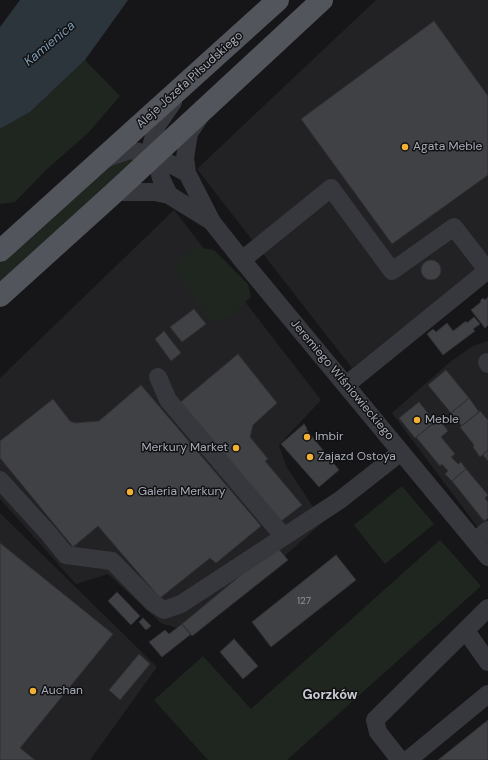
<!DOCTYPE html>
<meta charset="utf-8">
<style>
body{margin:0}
canvas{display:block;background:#161618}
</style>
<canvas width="488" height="760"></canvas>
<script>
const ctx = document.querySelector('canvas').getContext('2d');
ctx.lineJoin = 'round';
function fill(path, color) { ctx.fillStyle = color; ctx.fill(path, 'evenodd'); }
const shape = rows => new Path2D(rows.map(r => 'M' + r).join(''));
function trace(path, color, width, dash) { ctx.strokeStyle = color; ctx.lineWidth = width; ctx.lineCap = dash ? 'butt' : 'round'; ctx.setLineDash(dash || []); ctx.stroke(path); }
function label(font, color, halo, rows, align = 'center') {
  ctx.font = font + ' "DM Sans",sans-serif'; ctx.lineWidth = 3; ctx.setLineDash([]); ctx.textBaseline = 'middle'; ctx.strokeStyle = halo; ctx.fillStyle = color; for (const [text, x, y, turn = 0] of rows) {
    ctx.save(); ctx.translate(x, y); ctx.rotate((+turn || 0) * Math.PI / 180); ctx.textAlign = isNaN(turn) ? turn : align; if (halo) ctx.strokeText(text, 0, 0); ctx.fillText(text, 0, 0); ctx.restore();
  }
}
fill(shape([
 [376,0,488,0,488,259,352,368,197,169],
 [174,210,321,400,279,445,286,466,323,522,196,634,161,623,108,574,76,584,0,499,0,378],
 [488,341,488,541,392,413,450,362,473,346],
 [0,513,157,667,90,760,0,760]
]), '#222225');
fill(shape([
 [85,60,120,96,88,133,46,170,15,202,0,204,0,129,30,112],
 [138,157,0,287,0,263,106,167],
 [197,247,214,250,248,284,251,297,229,317,216,323,206,315,176,272,181,258],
 [402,486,434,524,385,564,354,525],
 [440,540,481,586,287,760,208,760,154,700,203,656,251,709]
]), '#1e261f');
fill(shape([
 [20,0,128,0,85,60,30,112,0,129,0,27]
]), '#2c353c');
const building = shape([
 [434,21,488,96,488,175,392,244,301,119,434,21],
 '421 270a10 10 0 1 1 20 0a10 10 0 1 1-20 0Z',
 [488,297,488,325,485,328,471,310,481,302,480,301,483,298,485,300,488,297],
 [194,309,206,324,182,342,170,327,194,309],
 [474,317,480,324,473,329,475,331,443,355,427,334,433,329,436,332,447,323,453,331,466,321,467,323,474,317],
 [164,331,181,353,171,361,155,339,164,331],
 [238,354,277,403,253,425,250,437,268,459,265,461,302,505,276,525,177,405,238,354],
 [446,370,469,398,451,413,428,385,446,370],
 [141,385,261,526,216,563,210,558,160,598,98,526,73,547,0,458,0,441,53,399,70,421,75,423,99,421,141,385],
 [469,398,479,412,462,426,451,413,469,398],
 [419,402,435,422,415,438,399,418,419,402],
 [480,411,488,420,488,450,480,457,473,447,474,445,460,427,480,411],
 [439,419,448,431,441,437,455,454,451,457,458,464,461,462,466,469,452,481,445,474,448,471,442,464,440,466,416,437,439,419],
 [304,424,307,428,306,429,339,470,319,487,281,444,304,424],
 [488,450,488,461,483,455,488,450],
 [466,469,488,495,485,498,488,502,488,518,484,521,452,481,466,469],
 [0,543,113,634,20,748,35,760,0,760,0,543],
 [276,546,288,560,192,636,182,624,276,546],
 [336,555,356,580,271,647,252,622,336,555],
 [117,592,140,616,131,625,108,601,117,592],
 [143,618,151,626,146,630,139,622,143,618],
 [182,624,191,634,162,657,149,642,165,630,169,634,182,624],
 [234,639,258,666,243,679,220,652,234,639],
 [139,654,150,664,120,700,109,690,139,654],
 [488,720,488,760,438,760,488,720]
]);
fill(building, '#404145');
trace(building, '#303034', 1);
trace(shape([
 [199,118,189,133,185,158,186,165,187,173,212,222,242,260,488,557],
 [104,159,130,150,154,155,187,173],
 [115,192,155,192,169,195,211,221],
 [169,195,161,178,152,143,157,125,173,102],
 [242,260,331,188,392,271,454,227,487,270],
 [487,362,488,364],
 [158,377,168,400,284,537],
 [346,385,488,270],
 [0,480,49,534,66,555,112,561,153,603,164,610,181,604,340,500,401,452],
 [475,541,488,530],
 [466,631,488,662],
 [400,760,378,732,375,720,488,608],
 [408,760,488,694]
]), '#37383d', 18);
trace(shape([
 [0,251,278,0],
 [0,296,115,192,322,0]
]), '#53555c', 22);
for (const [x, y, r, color] of [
 [405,147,4,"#f2b134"],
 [417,420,4,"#f2b134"],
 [307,437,4,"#f2b134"],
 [236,448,4,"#f2b134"],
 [310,457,4,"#f2b134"],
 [130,492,4,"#f2b134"],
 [33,691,4,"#f2b134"]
]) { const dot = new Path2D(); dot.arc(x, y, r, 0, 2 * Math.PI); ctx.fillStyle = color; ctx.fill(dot); trace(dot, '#111113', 1.5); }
label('10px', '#8e929b', null, [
 ["127",304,601]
]);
label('12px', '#a8adb8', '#111113', [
 ["Aleje Józefa Piłsudskiego",190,80,-42],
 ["Jeremiego Wiśniowieckiego",342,380,50]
]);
label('12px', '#a8adb8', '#111113', [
 ["Agata Meble",413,147],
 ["Meble",425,420],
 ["Imbir",315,437],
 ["Merkury Market",228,448,"right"],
 ["Zajazd Ostoya",318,457],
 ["Galeria Merkury",138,492],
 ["Auchan",41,691]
], 'left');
label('italic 13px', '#7f9bb3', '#111113', [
 ["Kamienica",50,44,-40]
]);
label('bold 13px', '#c9ccd4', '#111113', [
 ["Gorzków",330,696]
]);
</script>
